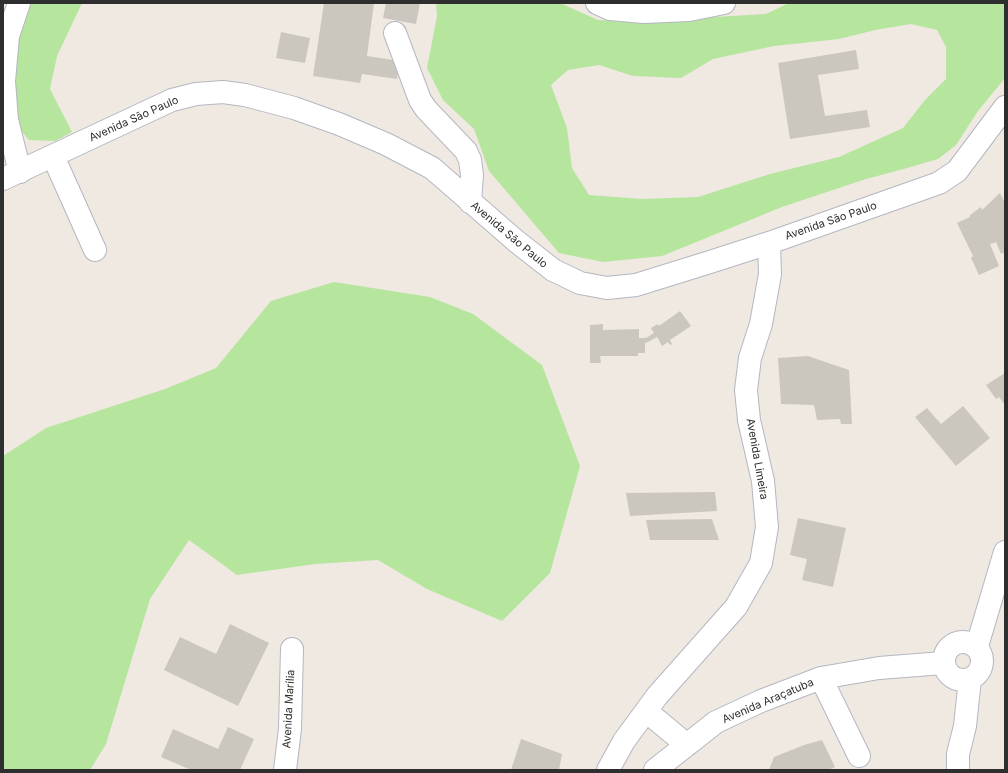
<!DOCTYPE html>
<meta charset="utf-8">
<style>
body{margin:0}
#map{position:relative;width:1008px;height:773px;overflow:hidden;background:#efe9e1;font-family:Inter,sans-serif}
canvas{display:block}
.frame{position:absolute;inset:0;border:4px solid #2e2e2e;pointer-events:none}
</style>
<div id="map">
<canvas width="1008" height="773"></canvas>
<div class="frame"></div>
</div>
<script>
const ctx = document.querySelector('canvas').getContext('2d');
ctx.lineJoin = 'round';
function fill(path, color) { ctx.fillStyle = color; ctx.fill(path, 'evenodd'); }
const shape = rows => new Path2D(rows.map(r => 'M' + r).join(''));
function trace(path, color, width, dash) { ctx.strokeStyle = color; ctx.lineWidth = width; ctx.lineCap = dash ? 'butt' : 'round'; ctx.setLineDash(dash || []); ctx.stroke(path); }
function label(font, color, halo, rows, align = 'center') {
  ctx.font = font + ' Inter,sans-serif'; ctx.lineWidth = 3; ctx.setLineDash([]); ctx.textBaseline = 'middle'; ctx.strokeStyle = halo; ctx.fillStyle = color; for (const [text, x, y, turn = 0] of rows) {
    ctx.save(); ctx.translate(x, y); ctx.rotate((+turn || 0) * Math.PI / 180); ctx.textAlign = isNaN(turn) ? turn : align; if (halo) ctx.strokeText(text, 0, 0); ctx.fillText(text, 0, 0); ctx.restore();
  }
}
fill(shape([
 [29,3,82,3,57,56,50,89,72,132,55,141,29,140,19,128,13,58],
 [436,3,560,3,598,20,628,22,766,14,787,4,795,3,1005,3,1005,78,978,111,956,145,938,159,900,170,866,179,782,207,662,256,603,262,559,253,489,171,474,129,443,100,427,68,437,16],
 [911,24,937,30,946,47,946,79,925,100,903,128,839,157,770,174,698,197,642,199,589,195,572,168,567,128,551,85,568,70,599,65,633,76,681,78,713,59,774,46,839,39,875,30],
 [334,282,430,297,473,314,542,365,580,466,550,573,502,621,427,589,378,560,315,564,237,575,189,540,150,599,106,744,90,770,3,770,3,456,46,428,165,389,216,368,271,301]
]), '#b6e59e');
fill(shape([
 [324,3,374,3,367,56,400,61,397,79,362,74,360,83,313,76],
 [386,3,420,3,416,24,383,18],
 [281,32,310,38,305,63,276,58],
 [856,50,859,69,818,75,825,116,867,110,870,127,790,139,778,63],
 [1000,193,1004,201,1005,200,1005,252,1001,254,996,242,990,244,999,266,979,275,971,258,973,256,957,223,970,217,970,215,981,207,982,210],
 [680,311,691,326,670,340,672,344,670,345,668,342,662,346,657,337,648,342,645,343,645,353,638,353,638,356,600,356,601,363,590,363,590,325,603,324,603,330,639,329,639,338,646,338,654,333,651,328,658,324,659,326],
 [808,356,849,370,852,424,841,424,840,419,817,420,814,405,781,404,778,358],
 [1005,373,1005,405,999,397,996,399,986,385],
 [963,406,990,438,956,466,915,417,927,408,941,424],
 [715,492,717,511,630,516,626,493],
 [798,518,846,528,833,587,802,580,807,559,790,555],
 [712,519,719,540,650,540,646,520],
 [230,624,269,643,238,706,164,670,180,637,216,654],
 [228,727,254,739,240,770,191,770,161,757,173,729,218,749],
 [521,739,562,754,559,770,511,770],
 [822,740,835,767,828,770,769,770,774,757,804,745]
]), '#cbc7bf');
const minor = shape([
 [19,3,8,36,4,81,7,120,20,172],
 [597,3,610,9,644,12,689,10,724,3],
 [395,33,420,100,426,109,466,151,470,160,472,175,470,202],
 [53,156,95,250],
 [3,179,172,100,196,94,223,92,245,95,294,108,339,124,386,144,432,168,516,241,553,270,580,283,607,288,636,285,710,262,769,243,939,183,957,171,1005,107],
 '944 661a19 19 0 1 1 38 0a19 19 0 1 1-38 0Z',
 [977,646,1005,552],
 [821,678,859,756],
 [646,711,687,745],
 [285,770,290,729,292,649],
 [608,770,624,741,657,696,736,607,761,563,767,527,763,481,749,420,746,390,750,358,761,324,770,274,769,243],
 [655,770,716,722,761,701,821,678,879,668,943,663],
 [958,770,958,754,965,726,970,679]
]);
trace(minor, '#b4b7c1', 24);
trace(minor, '#fff', 22);
label('11px', '#2e2e2e', '#fff', [
 ["Avenida São Paulo",134,119,-24],
 ["Avenida São Paulo",831,221,-19],
 ["Avenida São Paulo",509,235,40],
 ["Avenida Limeira",757,459,80],
 ["Avenida Araçatuba",768,701,-23],
 ["Avenida Marília",289,709,-87]
]);
</script>
